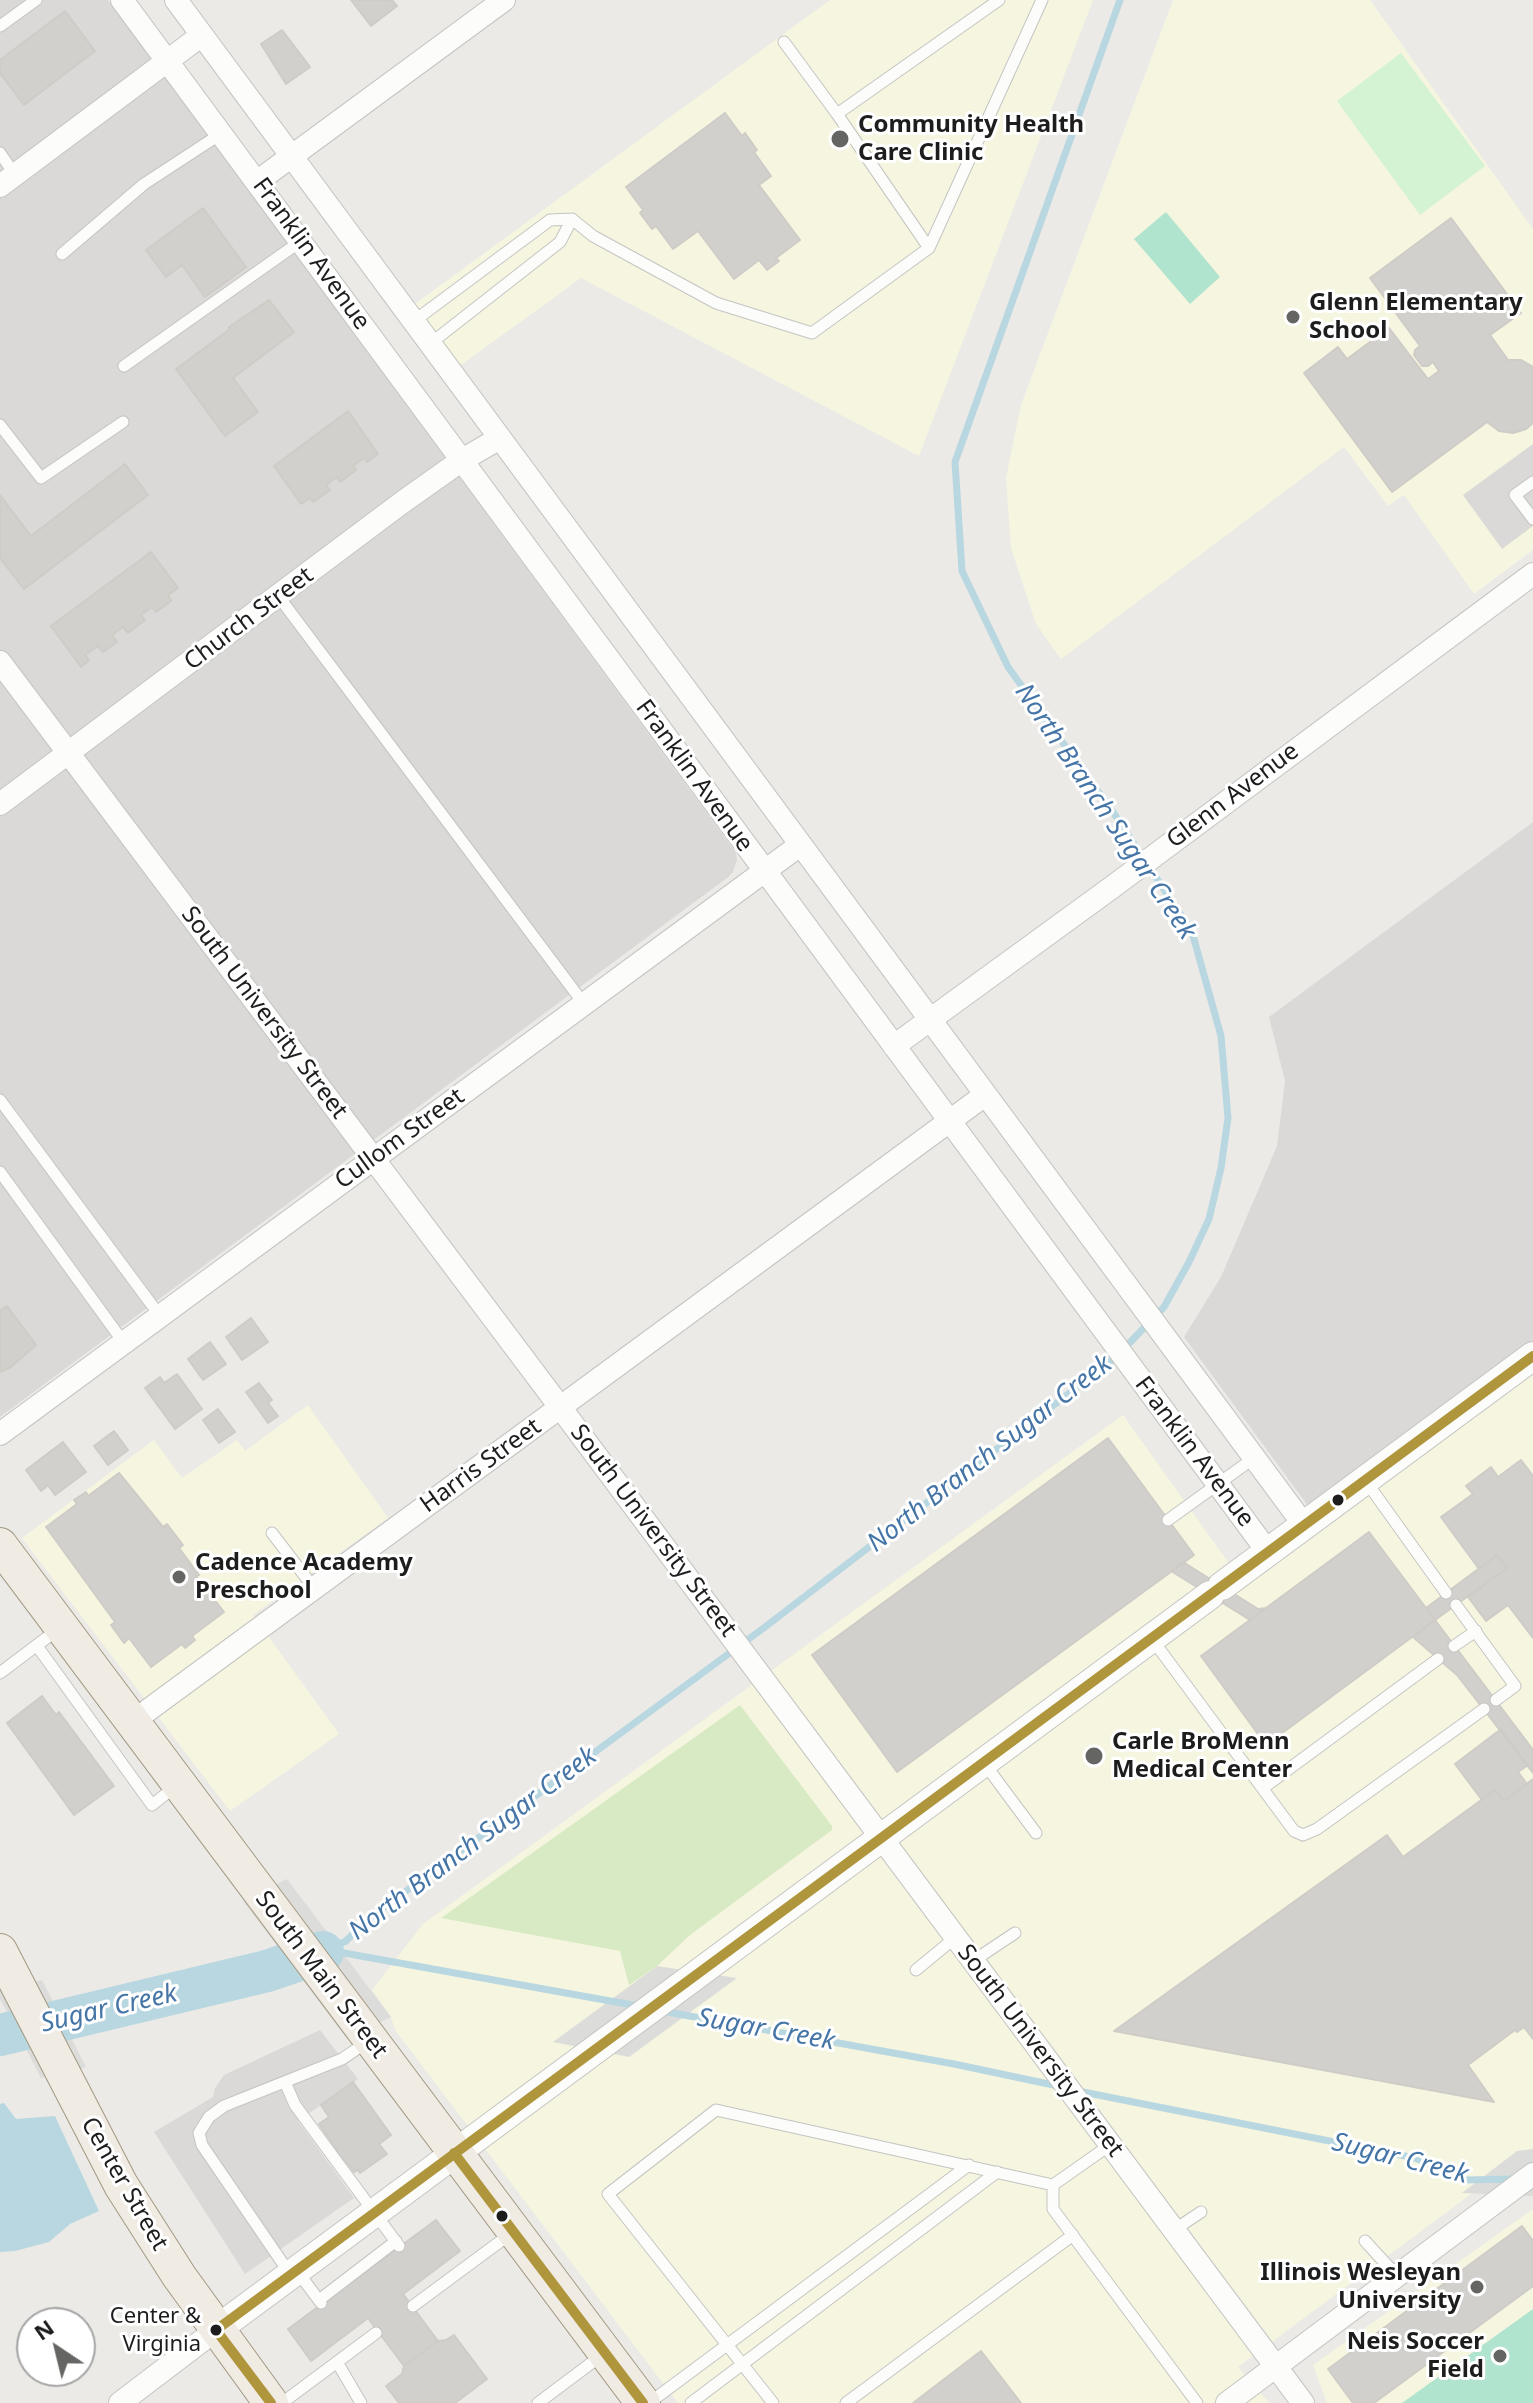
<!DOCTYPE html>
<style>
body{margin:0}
#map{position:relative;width:1533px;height:2403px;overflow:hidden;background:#eceae6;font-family:"Noto Sans",sans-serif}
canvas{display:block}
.north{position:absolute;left:16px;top:2307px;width:80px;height:80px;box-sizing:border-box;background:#fff;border:2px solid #a5a5a5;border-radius:50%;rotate:325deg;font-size:22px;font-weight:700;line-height:32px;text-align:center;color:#1d1d1d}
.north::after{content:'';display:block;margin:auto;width:28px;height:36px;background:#656563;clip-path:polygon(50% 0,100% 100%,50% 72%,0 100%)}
</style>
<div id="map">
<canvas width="1533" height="2403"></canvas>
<div class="north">N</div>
</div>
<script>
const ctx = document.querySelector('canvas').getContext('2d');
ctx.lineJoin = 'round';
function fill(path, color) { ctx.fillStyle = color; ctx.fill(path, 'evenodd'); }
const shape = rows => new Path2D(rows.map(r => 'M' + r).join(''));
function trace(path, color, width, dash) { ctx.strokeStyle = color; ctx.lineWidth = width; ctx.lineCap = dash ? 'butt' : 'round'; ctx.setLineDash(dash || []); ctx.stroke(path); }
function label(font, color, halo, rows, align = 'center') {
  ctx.font = font + ' "Noto Sans",sans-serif'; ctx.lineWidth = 6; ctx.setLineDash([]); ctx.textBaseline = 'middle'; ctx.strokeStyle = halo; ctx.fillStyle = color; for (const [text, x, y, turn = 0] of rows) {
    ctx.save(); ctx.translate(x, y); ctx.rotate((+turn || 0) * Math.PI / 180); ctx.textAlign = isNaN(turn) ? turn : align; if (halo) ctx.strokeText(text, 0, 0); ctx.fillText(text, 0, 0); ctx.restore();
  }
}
fill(shape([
 [0,0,108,0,736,853,737,860,733,872,727,878,0,1417],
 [1533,822,1533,1374,1325,1529,1184,1337,1221,1277,1277,1146,1285,1081,1269,1017]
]), '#dbd9d7');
fill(shape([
 [830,0,1093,0,919,456,581,278,461,365,415,304],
 [1173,0,1370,0,1533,229,1533,550,1474,594,1404,495,1388,506,1344,447,1061,659,1036,624,1011,548,1006,478,1021,405],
 [1533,1374,1533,2148,1238,2367,1269,2403,678,2403,395,2030,391,2017,372,1990,423,1924,1123,1415,1246,1587],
 [308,1405,388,1518,253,1615,339,1734,230,1811,22,1538,154,1440,182,1478,237,1440,245,1451],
 [1533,2209,1533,2403,1327,2403,1313,2365]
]), '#f6f6e0');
fill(shape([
 [1533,444,1533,526,1502,549,1463,495],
 [320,2030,358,2079,298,2121,354,2198,245,2274,154,2132,213,2097,215,2088,224,2075]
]), '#dad9d7');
fill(shape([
 [740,1705,832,1826,832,1830,690,1935,657,1966,629,1985,620,1951,441,1918]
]), '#d8eac3');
fill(shape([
 [1401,53,1485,166,1420,215,1337,101]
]), '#d3f3d3');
fill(shape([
 [1166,212,1220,277,1190,304,1134,239],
 [1533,2309,1533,2403,1402,2403]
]), '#b0e4ce');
fill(shape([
 [4,2103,16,2119,55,2116,99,2211,70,2224,49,2242,15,2251,0,2252,0,2104]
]), '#b8d7e0');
fill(shape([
 [287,1879,391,2017,347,2039,243,1901],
 [657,1966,737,1978,629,2057,553,2042],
 [42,1980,86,2067,41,2078,0,1999,0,1991],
 [1533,2149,1533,2196,1462,2193,1517,2151]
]), '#dcdcda');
trace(shape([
 [323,1952,346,1941,368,1919,765,1627,1115,1358,1164,1307,1189,1262,1209,1219,1221,1168,1228,1118,1221,1036,1192,932,1113,812,1008,667,962,571,955,462,1120,0],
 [327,1952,344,1953,638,2006],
 [662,2011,954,2064,1058,2086],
 [1078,2091,1415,2158,1465,2180,1515,2179]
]), '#b8d7e0', 7);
trace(shape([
 [0,2035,267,1971,323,1952]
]), '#b8d7e0', 42);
const building = shape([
 [351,0,392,0,397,6,371,26,351,0],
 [65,11,95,51,24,105,0,73,0,60,65,11],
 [282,30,310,67,286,84,261,44,282,30],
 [725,113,742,136,745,133,757,150,754,152,771,176,759,185,800,240,776,258,779,261,767,270,759,260,734,279,698,231,673,249,656,226,652,229,640,213,643,210,626,187,725,113],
 [203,208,246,267,205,297,182,265,166,277,146,250,203,208],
 [1451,218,1521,313,1490,335,1508,360,1521,360,1533,367,1533,423,1526,429,1513,433,1499,431,1487,422,1392,492,1304,373,1338,347,1347,359,1389,328,1428,379,1439,371,1433,362,1428,366,1422,366,1414,355,1415,350,1420,346,1370,278,1451,218],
 [269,300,294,332,233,378,258,412,225,436,176,369,230,329,229,327,269,300],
 [348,411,378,454,367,462,364,458,353,466,356,470,340,482,337,477,326,485,330,490,313,502,310,498,301,504,274,466,348,411],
 [125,464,148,495,24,589,0,558,0,495,31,536,125,464],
 [151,552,178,588,168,595,171,601,156,612,152,607,141,615,145,620,128,633,123,627,112,635,117,642,103,652,98,646,85,655,89,660,81,667,51,626,151,552],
 [7,1306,36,1345,11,1367,0,1372,0,1311,7,1306],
 [251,1318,268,1342,242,1360,226,1337,251,1318],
 [210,1342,226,1364,203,1380,188,1359,210,1342],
 [177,1374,202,1409,175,1429,145,1388,160,1377,164,1383,177,1374],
 [259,1383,272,1400,268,1403,278,1416,268,1423,246,1392,259,1383],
 [218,1409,235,1432,219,1443,203,1420,218,1409],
 [114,1431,128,1450,108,1465,94,1446,114,1431],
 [1108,1438,1194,1555,897,1772,812,1655,1108,1438],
 [63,1442,86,1472,55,1495,48,1485,41,1491,26,1470,63,1442],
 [1521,1460,1533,1476,1533,1638,1508,1605,1486,1621,1468,1597,1507,1568,1497,1555,1479,1569,1441,1517,1473,1494,1466,1486,1491,1467,1498,1477,1521,1460],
 [119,1473,163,1527,167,1524,183,1545,179,1548,199,1575,196,1576,224,1612,192,1636,195,1640,185,1648,182,1644,151,1667,129,1638,124,1643,111,1625,115,1622,46,1527,77,1504,74,1500,86,1492,88,1496,119,1473],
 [1369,1532,1435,1620,1266,1745,1201,1656,1369,1532],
 [1497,1555,1507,1568,1435,1620,1426,1608,1497,1555],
 [1183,1562,1258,1609,1266,1608,1250,1620,1171,1571,1183,1562],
 [1435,1620,1533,1750,1533,1773,1457,1675,1413,1637,1435,1620],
 [42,1696,56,1715,59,1712,114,1786,74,1815,7,1723,42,1696],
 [1501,1729,1528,1765,1518,1772,1527,1784,1504,1801,1495,1790,1482,1800,1455,1764,1501,1729],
 [1533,1779,1533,2039,1524,2027,1517,2032,1515,2030,1468,2065,1494,2102,1114,2031,1387,1835,1403,1857,1495,1790,1504,1801,1533,1779],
 [353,2082,391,2135,379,2144,387,2154,360,2173,358,2170,354,2172,344,2159,339,2162,333,2153,337,2150,319,2124,329,2117,321,2105,353,2082],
 [436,2220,460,2251,403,2294,438,2341,404,2366,368,2318,311,2361,288,2329,436,2220],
 [1522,2226,1533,2241,1533,2286,1374,2403,1353,2403,1328,2369,1522,2226],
 [454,2335,487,2379,455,2403,399,2403,386,2386,402,2374,404,2366,438,2341,446,2340,454,2335],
 [981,2351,1021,2403,913,2403,981,2351]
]);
fill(building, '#d2d0cd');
trace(building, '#cfcbc7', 2);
const service = shape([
 [0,26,36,0],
 [784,42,837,114],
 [0,153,15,175],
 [572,219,593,236,716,303,812,333,929,248,1042,0],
 [929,248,837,114,999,0],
 [62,254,144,184,222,133],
 [414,321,550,220,572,219,560,242,431,343],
 [124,366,301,241],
 [0,425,41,478,123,422],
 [1533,482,1515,495,1533,519],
 [279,597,584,1004],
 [0,1100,160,1316],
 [0,1172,124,1343],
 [1365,1480,1446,1593],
 [1168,1520,1254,1458],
 [272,1533,314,1588],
 [1456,1605,1515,1686,1496,1700],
 [1152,1639,1294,1831,1303,1835,1317,1829,1484,1709],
 [37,1646,152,1805,176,1786],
 [1454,1646,1476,1631],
 [0,1673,57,1630],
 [984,1763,1036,1833],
 [1263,1788,1438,1659],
 [973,1961,1015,1933],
 [916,1970,956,1937],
 [285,2082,295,2105,399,2246],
 [1053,2185,1110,2145],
 [1174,2230,1201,2212],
 [1365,2241,1397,2276],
 [297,2271,321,2303],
 [290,2274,202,2145,199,2133,209,2117,224,2106,342,2059,367,2042],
 [319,2300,396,2241],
 [413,2306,513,2232],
 [337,2362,361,2403],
 [282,2403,376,2333],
 [538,2403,602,2355],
 [649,2403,969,2165],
 [691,2403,997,2172],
 [773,2403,608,2194,716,2110,1053,2185,1053,2209,1197,2403],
 [846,2403,1073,2235]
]);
const minor = shape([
 [122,0,1268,1552],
 [176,0,1304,1525],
 [258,181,504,0],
 [0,186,202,35],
 [0,662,560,1407,1303,2403],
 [0,804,400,504,462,460,500,438],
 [894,1046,1111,888,1533,574],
 [0,1434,800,845],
 [132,1722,985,1095],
 [120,2403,216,2330],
 [1227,2403,1533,2174]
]);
const tertiary = shape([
 [1222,1586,1533,1356],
 [216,2330,1210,1595]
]);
const primary = shape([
 [0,1545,643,2403],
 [0,1951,121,2185,179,2276,271,2403]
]);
trace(service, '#c4c4c2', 13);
trace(minor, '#c4c4c2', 24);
trace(tertiary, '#c4c4c2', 30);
trace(primary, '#a29882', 36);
trace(service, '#fcfcfb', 11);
trace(minor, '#fcfcfb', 22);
trace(tertiary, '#fcfcfb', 28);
trace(primary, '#f0ebe3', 34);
trace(shape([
 [454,2153,643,2403],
 [271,2403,216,2330,1533,1356]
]), '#af963c', 10);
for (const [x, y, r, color] of [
 [840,139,10,"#656563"],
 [1293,317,8,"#656563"],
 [1338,1500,7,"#1d1d1d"],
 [179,1577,8,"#656563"],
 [1094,1756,10,"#656563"],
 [502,2216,7,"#1d1d1d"],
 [1477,2287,8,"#656563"],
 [216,2330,7,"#1d1d1d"],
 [1500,2356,8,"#656563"]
]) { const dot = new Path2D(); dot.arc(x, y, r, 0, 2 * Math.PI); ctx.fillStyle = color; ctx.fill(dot); trace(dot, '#fff', 3); }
label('22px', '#1d1d1d', '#fff', [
 ["Center &",201,2317],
 ["Virginia",201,2345]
], 'right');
label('bold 24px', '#1d1d1d', '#fff', [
 ["Community Health",858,125],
 ["Care Clinic",858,153],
 ["Glenn Elementary",1309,303],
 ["School",1309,331],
 ["Cadence Academy",195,1563],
 ["Preschool",195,1591],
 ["Carle BroMenn",1112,1742],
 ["Medical Center",1112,1770],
 ["Illinois Wesleyan",1461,2273,"right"],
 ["University",1461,2301,"right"],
 ["Neis Soccer",1484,2342,"right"],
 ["Field",1484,2370,"right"]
], 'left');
label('24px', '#1d1d1d', '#fff', [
 ["Franklin Avenue",311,254,54],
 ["Church Street",249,619,-37],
 ["Franklin Avenue",694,776,54],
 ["Glenn Avenue",1233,796,-37],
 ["South University Street",264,1013,53],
 ["Cullom Street",400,1139,-36],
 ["Franklin Avenue",1194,1452,53],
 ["Harris Street",481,1466,-36],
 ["South University Street",653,1531,53],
 ["South Main Street",321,1975,53],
 ["South University Street",1040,2051,53],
 ["Center Street",124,2184,60]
]);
label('italic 26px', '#4575a6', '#fff', [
 ["North Branch Sugar Creek",1105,812,56],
 ["North Branch Sugar Creek",990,1454,-38],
 ["North Branch Sugar Creek",473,1844,-37],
 ["Sugar Creek",109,2009,-13],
 ["Sugar Creek",766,2030,10],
 ["Sugar Creek",1400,2159,14]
]);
</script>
